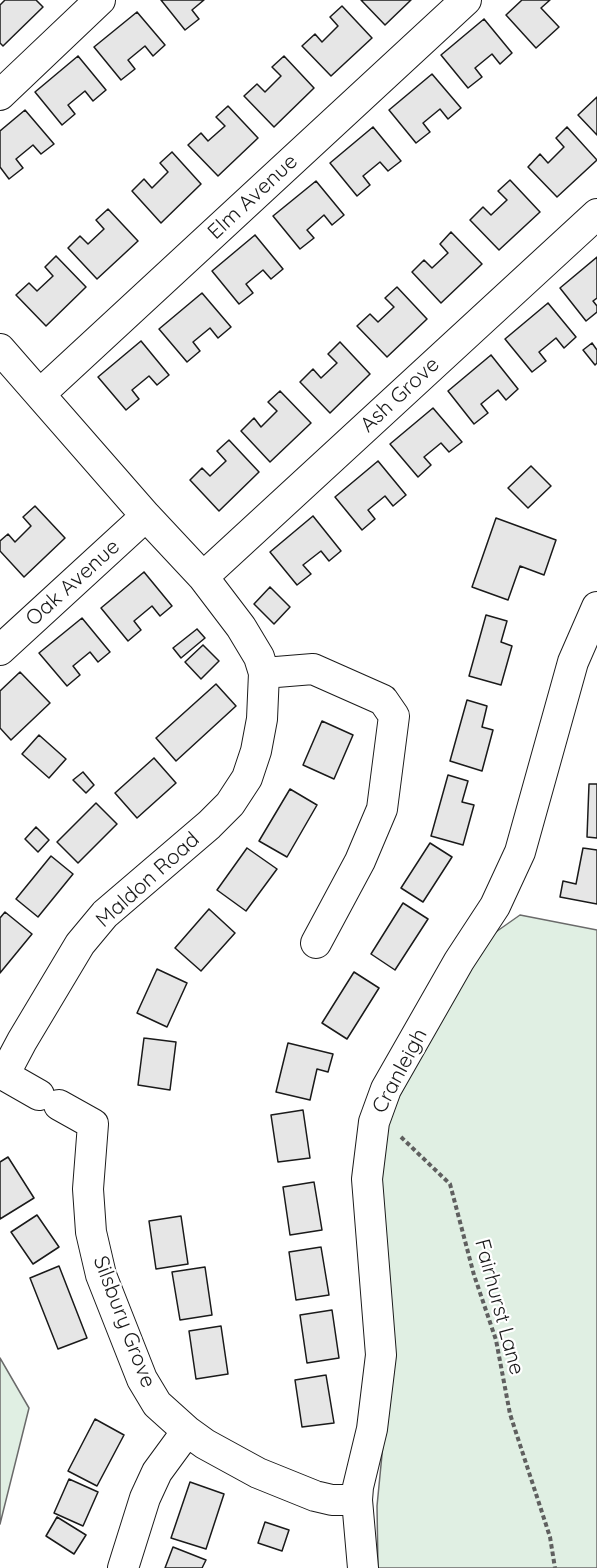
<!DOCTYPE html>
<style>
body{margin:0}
canvas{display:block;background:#fff}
</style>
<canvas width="597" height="1568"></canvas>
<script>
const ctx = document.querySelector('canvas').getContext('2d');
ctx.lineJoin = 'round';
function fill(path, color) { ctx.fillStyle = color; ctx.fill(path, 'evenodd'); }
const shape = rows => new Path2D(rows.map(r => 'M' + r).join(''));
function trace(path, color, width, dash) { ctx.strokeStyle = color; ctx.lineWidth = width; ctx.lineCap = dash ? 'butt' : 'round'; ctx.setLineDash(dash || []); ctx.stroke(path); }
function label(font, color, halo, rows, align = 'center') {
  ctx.font = font + ' Quicksand,sans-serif'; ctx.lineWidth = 4.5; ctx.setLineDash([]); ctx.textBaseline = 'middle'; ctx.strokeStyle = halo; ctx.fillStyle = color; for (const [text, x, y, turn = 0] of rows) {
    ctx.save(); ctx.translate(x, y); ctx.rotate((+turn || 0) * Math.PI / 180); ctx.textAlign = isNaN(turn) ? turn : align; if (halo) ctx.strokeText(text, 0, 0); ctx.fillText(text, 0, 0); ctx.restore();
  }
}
const green = shape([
 [520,915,597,930,597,1568,378,1568,377,1506,392,1352,377,1166,388,1117,483,941,520,915],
 [0,1358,29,1408,0,1524,0,1358]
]);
fill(green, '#e0efe3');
trace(green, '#6a6a6a', 1.5);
const building = shape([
 [5,0,36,0,43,7,3,46,0,43,0,5,5,0],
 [161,0,204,0,192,10,199,19,185,30,161,0],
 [361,0,411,0,385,25,361,0],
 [522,0,550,0,541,8,559,27,536,48,506,15,522,0],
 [342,6,372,38,331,76,302,46,315,34,322,42,338,26,330,17,342,6],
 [137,12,165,45,153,56,145,46,128,60,135,69,121,80,94,47,137,12],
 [484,19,512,53,500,64,492,54,475,68,482,77,468,88,441,55,484,19],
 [78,56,106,90,93,101,85,91,68,105,75,114,62,125,35,92,78,56],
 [284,56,314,88,274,127,244,96,257,84,265,92,281,76,272,67,284,56],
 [432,74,461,108,448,119,440,109,423,123,430,132,416,143,389,110,432,74],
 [597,97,597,135,578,115,597,97],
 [228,106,258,138,218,176,188,145,201,133,208,141,225,126,216,117,228,106],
 [25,110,54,144,41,154,33,145,16,159,23,168,9,179,0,167,0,131,25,110],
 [373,127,401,161,388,171,380,162,363,176,370,185,357,196,330,163,373,127],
 [567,127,597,160,557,197,528,167,540,154,548,163,564,147,556,138,567,127],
 [172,152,201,184,161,223,132,191,144,179,152,188,168,172,160,163,172,152],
 [510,180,540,212,499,250,470,220,483,207,491,215,507,200,498,191,510,180],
 [316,181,344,215,332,225,324,215,307,230,314,238,300,249,273,216,316,181],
 [108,209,138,241,97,279,68,248,80,236,88,244,104,229,96,220,108,209],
 [451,232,482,264,441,303,412,272,424,260,432,268,448,253,440,244,451,232],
 [255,235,283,269,271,279,263,270,246,284,253,293,239,304,212,271,255,235],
 [56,256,86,287,46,326,16,295,29,283,37,291,53,276,45,267,56,256],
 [597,257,597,298,593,301,597,306,597,312,586,321,560,288,597,257],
 [397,287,427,319,387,357,357,326,370,314,378,322,394,307,385,298,397,287],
 [202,293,231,327,218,338,210,328,193,342,200,351,187,362,159,329,202,293],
 [548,303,576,337,564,348,556,338,539,352,546,361,532,372,505,339,548,303],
 [141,341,169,375,157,385,149,376,132,390,139,399,126,410,98,377,141,341],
 [340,342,370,374,330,413,300,382,313,369,321,378,337,363,328,354,340,342],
 [592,343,597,350,597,363,595,365,583,350,592,343],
 [491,355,518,389,506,400,498,390,481,404,488,413,474,424,448,391,491,355],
 [280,391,311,423,270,462,241,431,254,418,261,427,277,411,268,402,280,391],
 [433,408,462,442,449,452,441,443,424,457,431,465,418,477,390,444,433,408],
 [229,440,259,472,219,511,190,480,202,468,210,476,226,461,217,451,229,440],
 [378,461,406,495,393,506,385,496,368,510,375,519,362,530,335,497,378,461],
 [531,466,551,486,528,508,508,488,531,466],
 [35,506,65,538,24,577,0,551,0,541,8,534,15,542,31,526,23,517,35,506],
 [313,516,341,551,329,561,321,551,303,565,311,574,297,585,270,552,313,516],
 [496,518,556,540,544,575,520,566,508,600,472,587,496,518],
 [144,572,172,606,160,616,152,606,134,621,141,630,128,641,101,608,144,572],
 [270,587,290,607,274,624,254,604,270,587],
 [486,615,507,621,501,642,512,646,501,685,469,676,486,615],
 [82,618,110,652,98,662,90,652,73,666,80,675,67,686,39,653,82,618],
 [197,629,205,638,181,658,173,648,197,629],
 [203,645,219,661,201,679,185,662,203,645],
 [20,672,50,703,11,740,0,728,0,691,20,672],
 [216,684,236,706,176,761,156,738,216,684],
 [467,700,487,706,482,727,493,730,482,771,450,761,467,700],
 [322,721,353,735,334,779,303,765,322,721],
 [39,735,66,759,49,778,22,754,39,735],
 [154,758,176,783,137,818,115,793,154,758],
 [83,772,94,785,86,793,73,780,83,772],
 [448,775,468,781,462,802,474,805,463,845,431,836,448,775],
 [589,784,597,784,597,838,587,837,589,784],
 [290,789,317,805,287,857,259,841,290,789],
 [96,803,117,824,78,863,57,842,96,803],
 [36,827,49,840,38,852,25,839,36,827],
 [430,843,452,857,423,902,401,888,430,843],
 [247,848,277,869,246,911,217,890,247,848],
 [583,848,597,850,597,904,560,897,563,881,576,884,583,848],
 [51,856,73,874,38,917,16,899,51,856],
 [403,903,428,919,395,970,371,954,403,903],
 [209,909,235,933,201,971,175,948,209,909],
 [5,912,32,934,0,973,0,918,5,912],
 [157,969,187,983,167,1027,137,1013,157,969],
 [354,972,379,988,347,1039,322,1023,354,972],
 [144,1038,176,1042,170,1090,138,1085,144,1038],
 [288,1043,333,1054,328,1072,317,1069,310,1100,276,1092,288,1043],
 [303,1110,310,1158,278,1162,271,1115,303,1110],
 [8,1157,34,1198,0,1219,0,1162,8,1157],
 [314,1182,322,1230,290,1235,283,1187,314,1182],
 [37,1215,59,1247,33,1264,11,1232,37,1215],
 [181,1216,188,1264,156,1269,149,1221,181,1216],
 [321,1247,329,1295,296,1300,289,1252,321,1247],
 [59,1266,87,1338,58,1349,30,1278,59,1266],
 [205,1267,212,1315,180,1320,172,1272,205,1267],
 [332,1310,339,1358,307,1363,300,1315,332,1310],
 [221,1326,228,1374,196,1379,189,1331,221,1326],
 [326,1375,334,1423,302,1427,295,1380,326,1375],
 [95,1419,124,1435,97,1486,68,1471,95,1419],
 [69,1479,98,1492,83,1526,54,1513,69,1479],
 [190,1482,224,1494,206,1549,171,1538,190,1482],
 [57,1517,86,1535,74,1554,46,1536,57,1517],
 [265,1522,289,1530,282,1551,258,1543,265,1522],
 [173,1547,206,1560,202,1568,165,1568,173,1547]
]);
fill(building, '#e6e6e6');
trace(building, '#1a1a1a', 1.5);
const minor = shape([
 [0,95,100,0],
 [0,349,146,516,203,577,241,627,259,657,264,673,262,719,256,751,247,778,230,804,209,825,105,914,80,944,22,1041,4,1075,39,1095],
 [40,394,466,0],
 [203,577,597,214],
 [0,650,146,516],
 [264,673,313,669,383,700,394,716,382,809,360,861,316,943],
 [59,1105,93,1124,88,1189,91,1232,101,1275,142,1379,157,1404,187,1431,205,1444,258,1473,315,1496,332,1500,357,1500],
 [123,1568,145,1498,157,1472,187,1431],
 [363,1568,357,1500,358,1487,372,1429,381,1355,367,1179,374,1122,386,1089,459,961,495,906,520,852,573,662,597,607]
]);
trace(minor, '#1a1a1a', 32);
trace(shape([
 [401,1137,450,1184,474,1275,496,1340,510,1414,550,1537,555,1568]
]), '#5f5f5f', 4, [4.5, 3]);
trace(minor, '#fff', 30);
label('21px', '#1a1a1a', '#fff', [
 ["Elm Avenue",253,197,-43],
 ["Ash Grove",400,395,-43],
 ["Oak Avenue",73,583,-42],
 ["Maldon Road",148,880,-42],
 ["Cranleigh",400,1071,-62],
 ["Fairhurst Lane",499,1307,75],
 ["Silsbury Grove",124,1322,69]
]);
</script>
